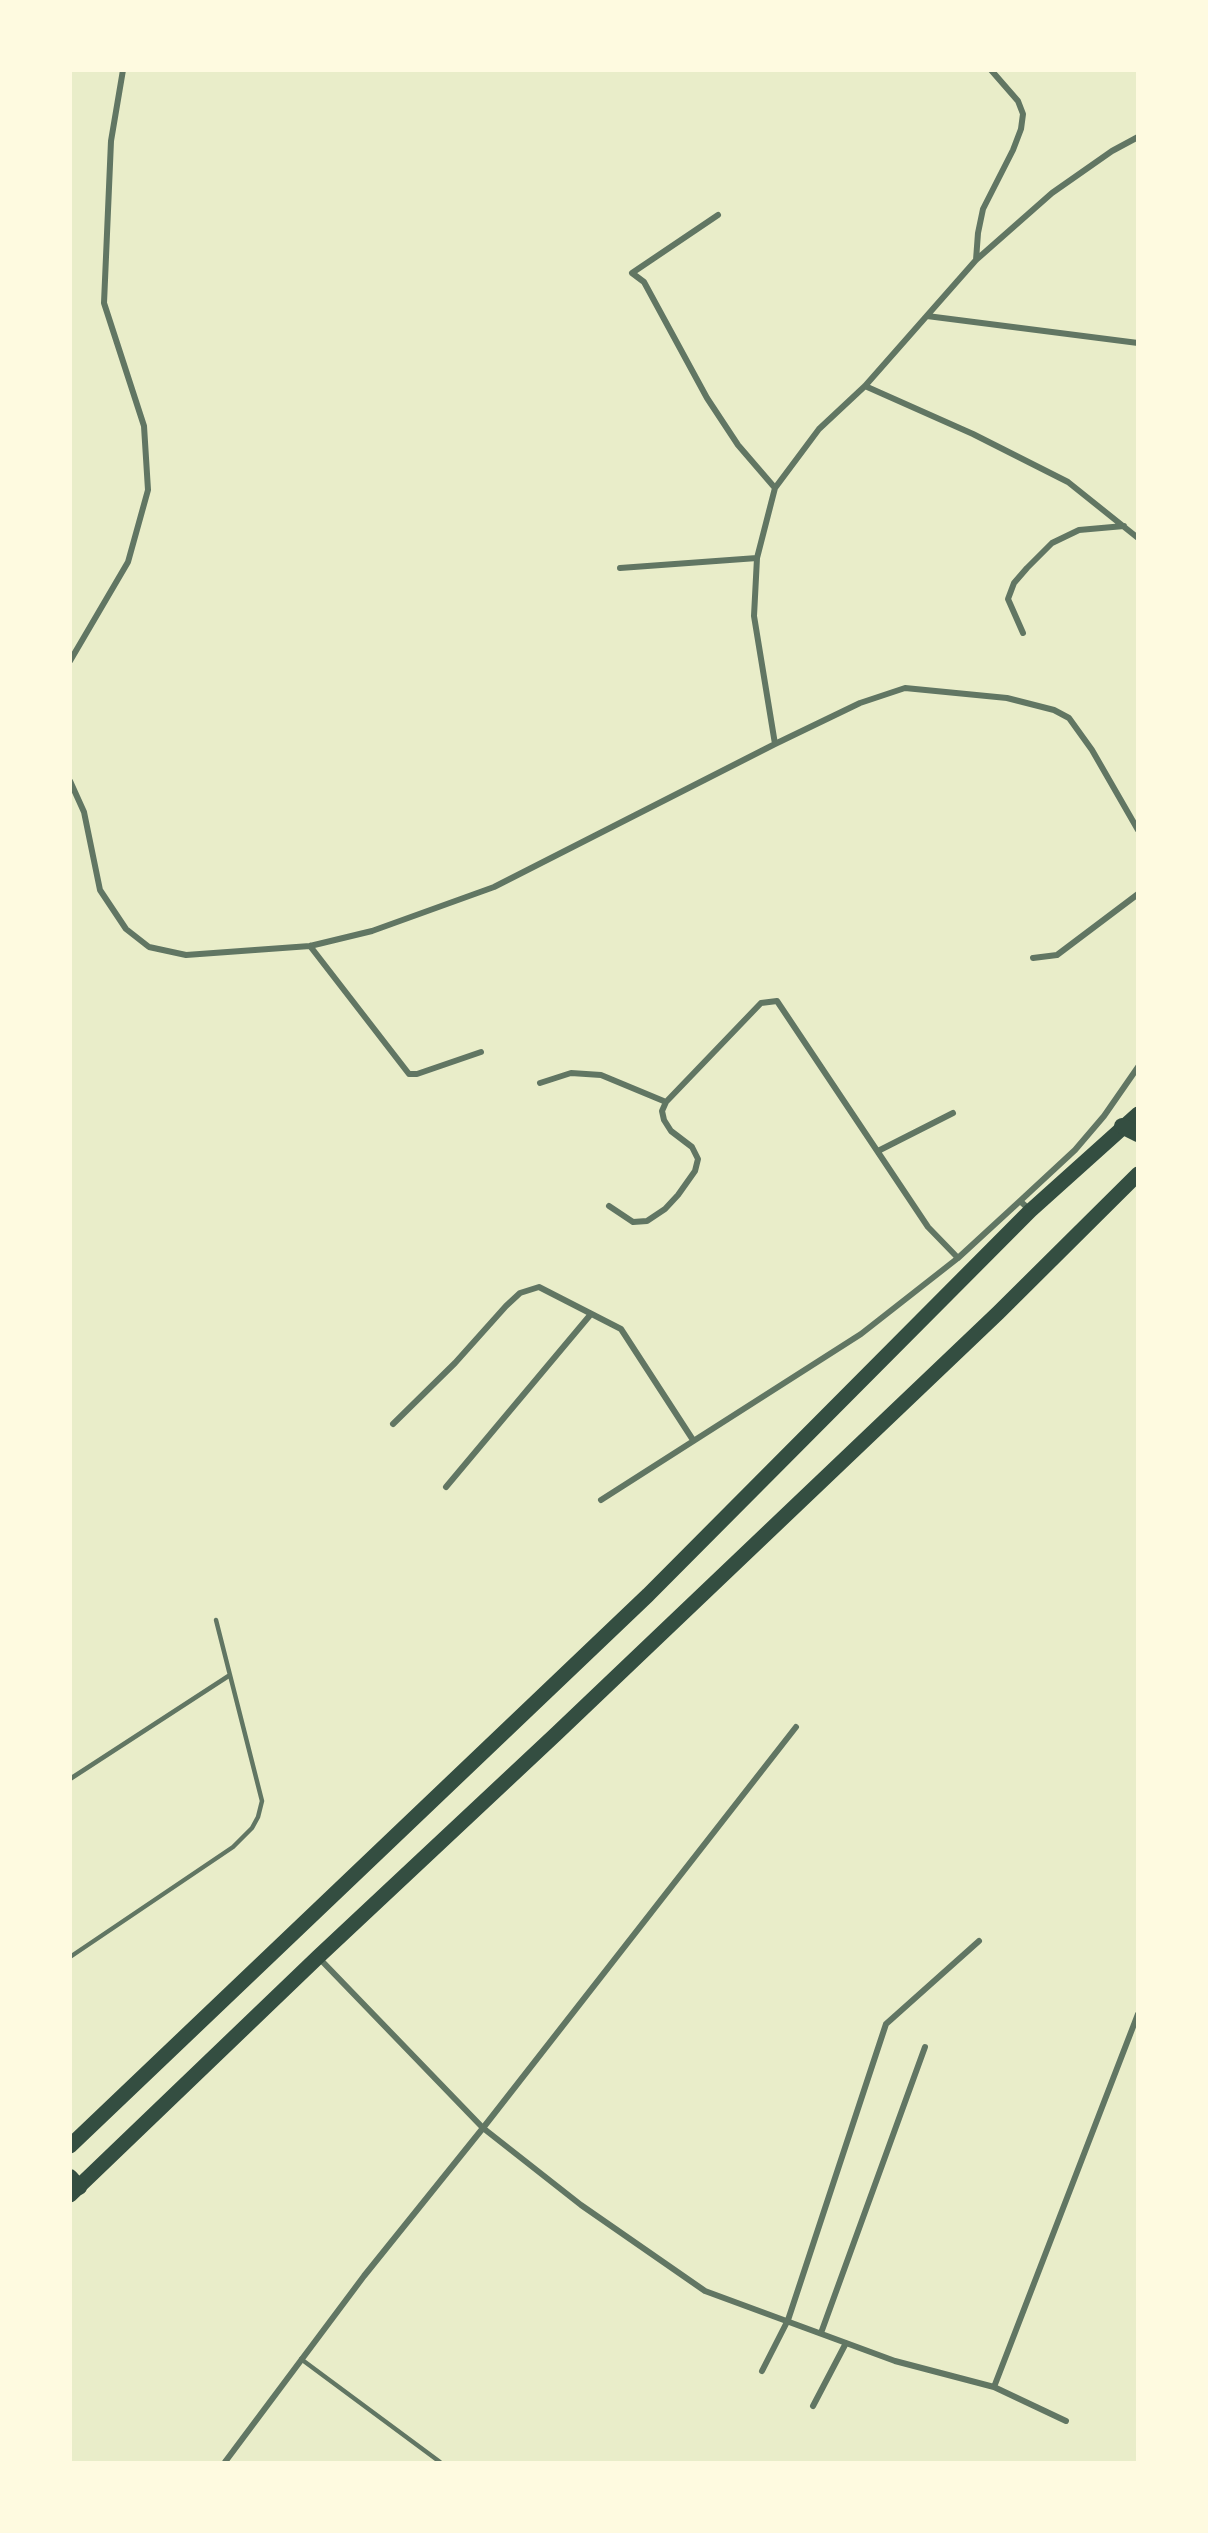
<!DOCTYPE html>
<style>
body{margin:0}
#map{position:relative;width:1208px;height:2533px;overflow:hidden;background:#e9edc9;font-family:"Alegreya Sans",sans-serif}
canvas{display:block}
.frame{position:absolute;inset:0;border:72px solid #fefae0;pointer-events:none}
</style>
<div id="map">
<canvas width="1208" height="2533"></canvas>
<div class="frame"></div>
</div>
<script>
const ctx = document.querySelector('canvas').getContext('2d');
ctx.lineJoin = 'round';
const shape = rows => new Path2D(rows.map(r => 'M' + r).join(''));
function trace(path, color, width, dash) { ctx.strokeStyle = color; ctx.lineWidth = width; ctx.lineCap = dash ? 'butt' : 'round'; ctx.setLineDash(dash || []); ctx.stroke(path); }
trace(shape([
 [70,1779,230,1675],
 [70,1957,233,1847,252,1828,258,1817,262,1801,216,1620],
 [301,2359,440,2462]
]), '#617663', 4.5);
trace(shape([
 [718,215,632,273,644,282,707,398,738,445,775,488],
 [976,260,978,233,983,209,1013,150,1021,129,1023,114,1018,101,991,70],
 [927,316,1138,343],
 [865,386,973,434,1068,482,1138,538],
 [620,568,757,558],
 [1023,633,1008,599,1014,583,1027,568,1052,543,1079,530,1124,526],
 [70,661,128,562,148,490,144,426,104,303,111,141,123,70],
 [775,744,754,616,757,558,775,488,819,429,865,386,976,260,1052,193,1112,151,1138,137],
 [70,781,84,812,100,890,126,929,149,947,186,955,310,946,372,931,494,887,775,744,860,703,905,688,1007,698,1054,710,1069,718,1092,750,1138,830],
 [310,946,409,1074,417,1074,481,1052],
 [1033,958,1057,955,1138,894],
 [540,1083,571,1073,601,1075,666,1102],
 [878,1151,953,1113],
 [1020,1201,1075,1150,1104,1116,1138,1067],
 [609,1206,633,1222,647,1221,665,1209,678,1195,695,1171,698,1159,692,1147,671,1131,664,1120,662,1111,666,1102,761,1003,777,1001,928,1227,958,1258],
 [393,1424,455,1363,506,1306,520,1293,539,1287,621,1329,693,1440],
 [446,1487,591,1314],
 [601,1500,861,1334,958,1258,1020,1201,1030,1210],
 [318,1957,483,2128,581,2205,705,2291,895,2361,994,2387,1066,2421],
 [821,2333,925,2047],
 [762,2371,788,2320,886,2024,979,1941],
 [994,2387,1138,2014],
 [813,2406,846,2343],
 [225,2462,364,2276,483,2128,796,1727]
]), '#617663', 6);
trace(shape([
 [70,2146,648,1595,1030,1211,1138,1114],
 [70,2195,318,1957,555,1735,998,1313,1138,1174]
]), '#344e41', 15);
trace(shape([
 [1122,1126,1138,1134],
 [70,2177,79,2187]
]), '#344e41', 16);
</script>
